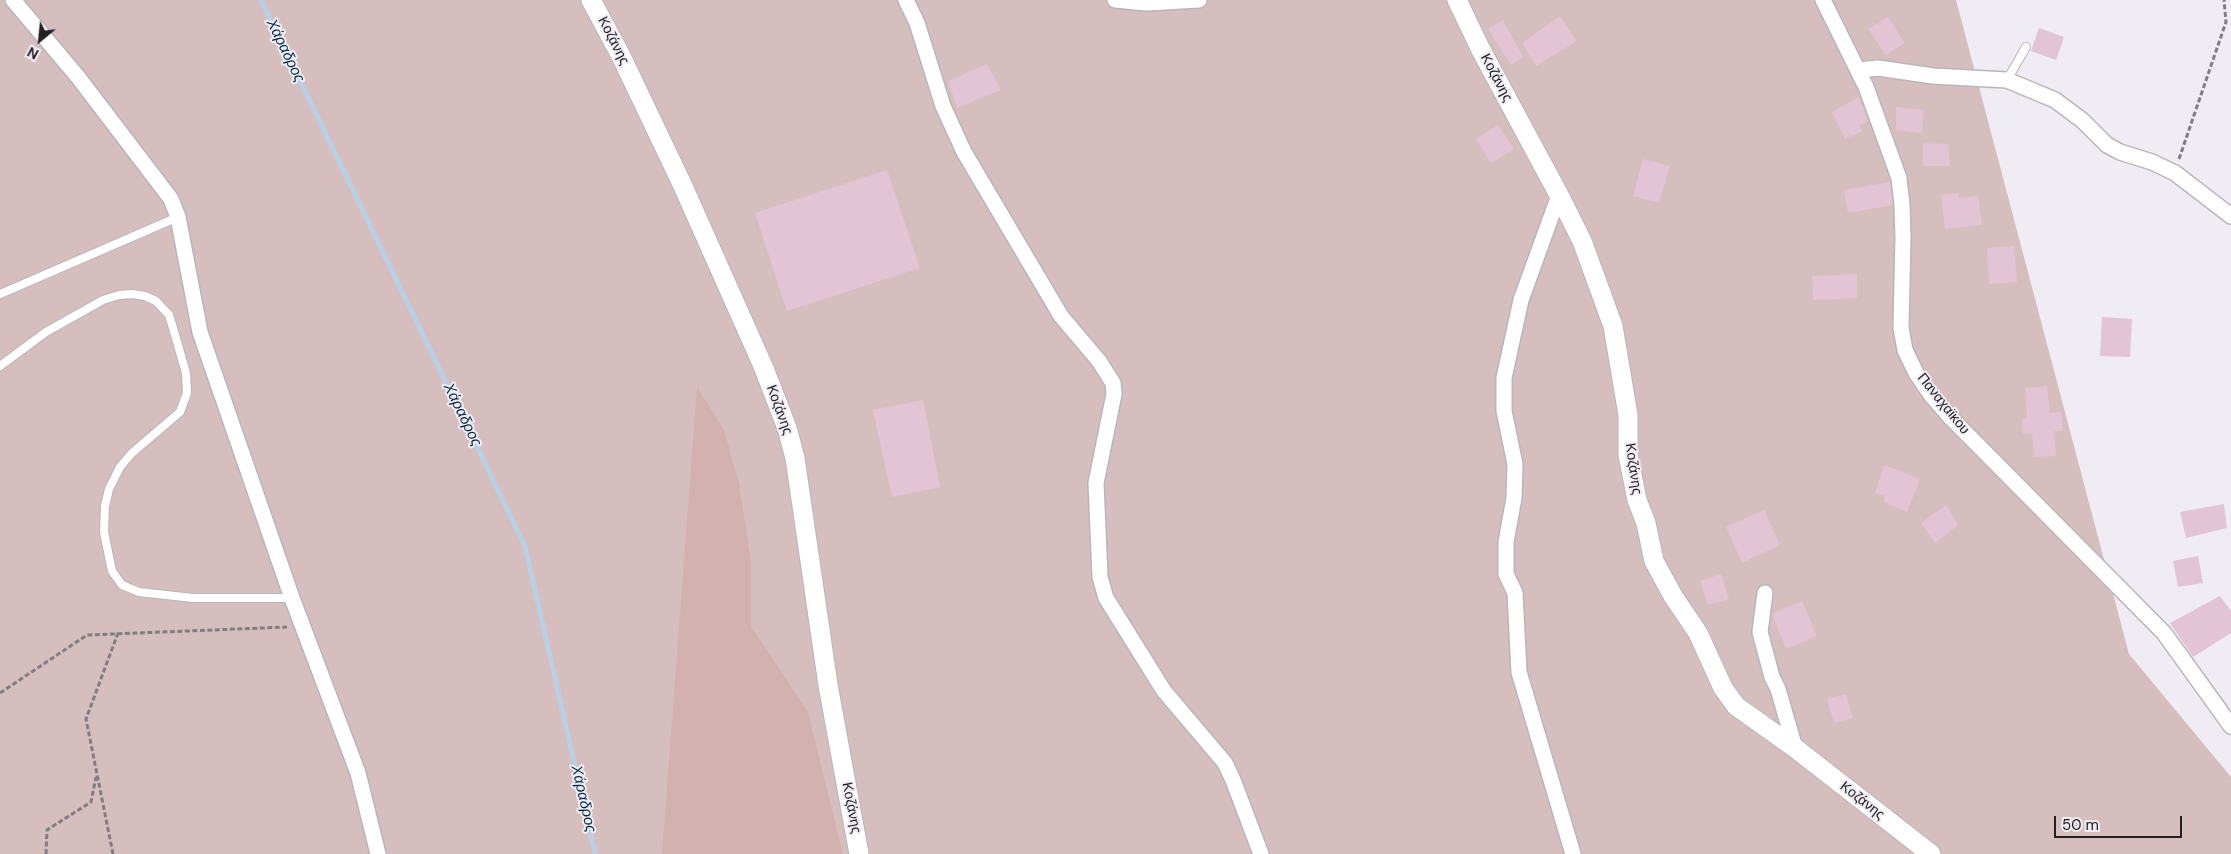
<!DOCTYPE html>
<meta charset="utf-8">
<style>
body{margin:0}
#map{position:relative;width:2231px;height:854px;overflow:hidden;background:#f0ecf3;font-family:"DM Sans",sans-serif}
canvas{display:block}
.north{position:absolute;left:15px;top:15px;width:50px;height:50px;-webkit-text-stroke:4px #f0ecf3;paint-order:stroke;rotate:208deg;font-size:14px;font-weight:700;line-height:20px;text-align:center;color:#222023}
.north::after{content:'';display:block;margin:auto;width:18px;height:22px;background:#222023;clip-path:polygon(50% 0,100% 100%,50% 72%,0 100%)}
.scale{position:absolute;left:2054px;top:816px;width:128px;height:22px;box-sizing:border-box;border:2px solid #222023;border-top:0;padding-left:6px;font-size:15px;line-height:18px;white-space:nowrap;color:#222023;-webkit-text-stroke:4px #f0ecf3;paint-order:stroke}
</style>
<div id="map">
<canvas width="2231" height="854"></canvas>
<div class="north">N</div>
<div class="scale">50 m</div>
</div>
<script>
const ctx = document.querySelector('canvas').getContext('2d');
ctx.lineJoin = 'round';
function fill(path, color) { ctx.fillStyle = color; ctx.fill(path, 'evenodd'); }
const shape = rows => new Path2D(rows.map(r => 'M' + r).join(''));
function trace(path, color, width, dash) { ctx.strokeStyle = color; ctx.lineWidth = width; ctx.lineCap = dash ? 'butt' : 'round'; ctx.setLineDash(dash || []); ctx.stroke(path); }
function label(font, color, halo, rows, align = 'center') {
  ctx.font = font + ' "DM Sans",sans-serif'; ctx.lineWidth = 4; ctx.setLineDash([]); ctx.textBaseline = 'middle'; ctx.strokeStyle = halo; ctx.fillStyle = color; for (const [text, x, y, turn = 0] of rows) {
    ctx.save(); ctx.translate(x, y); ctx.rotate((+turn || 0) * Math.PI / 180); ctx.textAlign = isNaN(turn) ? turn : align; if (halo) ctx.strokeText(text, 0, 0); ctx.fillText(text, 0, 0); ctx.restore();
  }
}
fill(shape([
 [0,0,1956,0,2129,654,2231,777,2231,854,0,854]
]), '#d7bebe');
fill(shape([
 [697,387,724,430,739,483,751,562,751,626,808,712,843,854,662,854]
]), '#d4b1b1');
trace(shape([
 [261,0,525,546,595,854]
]), '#b7d0e5', 5);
fill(shape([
 [1560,16,1577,41,1536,66,1522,43],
 [1888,17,1905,43,1886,55,1868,29],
 [1503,20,1523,57,1511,65,1488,29],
 [2039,28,2064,37,2056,60,2031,51],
 [987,64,1001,90,957,108,948,81],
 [1859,97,1868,121,1859,125,1862,131,1845,139,1832,112],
 [1896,107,1924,110,1922,133,1896,130],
 [1498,125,1514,149,1491,163,1476,139],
 [1923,143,1948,144,1950,166,1923,166],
 [1643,159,1670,166,1659,203,1633,196],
 [887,170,920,268,787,311,755,213],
 [1890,182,1893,205,1848,213,1844,190],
 [1958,193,1959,198,1978,196,1982,225,1945,229,1941,195],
 [2014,246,2017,282,1989,284,1987,248],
 [1857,274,1857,298,1813,300,1812,276],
 [2102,317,2132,319,2130,357,2100,356],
 [2047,386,2050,413,2061,412,2063,431,2054,431,2056,456,2034,457,2032,433,2023,434,2022,420,2027,417,2025,388],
 [923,400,940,487,892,497,873,410],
 [1884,465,1920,479,1907,512,1884,502,1884,496,1875,493],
 [2224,504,2227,528,2186,538,2180,512],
 [1946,505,1958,525,1935,543,1921,523],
 [1764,510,1780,545,1742,563,1726,527],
 [2198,556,2203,583,2178,587,2173,561],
 [1721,574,1729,599,1708,605,1700,581],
 [2220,596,2231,611,2231,633,2193,657,2170,623],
 [1802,601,1817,636,1786,649,1772,614],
 [1846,694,1853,718,1834,723,1827,699]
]), '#e2c4d4');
const service = shape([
 [2007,80,2026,47],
 [0,294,178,217],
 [0,366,46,332,103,300,119,295,132,294,145,296,156,301,169,315,173,328,186,373,187,393,180,412,132,453,120,467,109,489,105,506,104,532,112,571,122,585,139,592,193,598,292,598]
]);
const minor = shape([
 [13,0,78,77,171,199,178,217,200,332,292,598,358,773,378,854],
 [906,0,917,23,943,106,964,152,1061,316,1099,361,1113,383,1114,394,1096,483,1100,577,1106,598,1164,691,1225,763,1233,780,1261,854],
 [1115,0,1146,3,1199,0],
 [1823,0,1866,87,1899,178,1902,205,1903,237,1901,328,1905,350,1916,373,1931,395,1952,419,2164,633,2231,726],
 [1859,70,1878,68,1933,76,2007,80,2055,100,2083,121,2107,145,2120,152,2152,162,2175,173,2231,216],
 [1559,195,1521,300,1504,378,1504,411,1515,464,1514,498,1506,542,1506,574,1515,593,1519,672,1573,854],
 [1765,593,1760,632,1772,677,1778,689,1795,748]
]);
const tertiary = shape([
 [591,0,621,56,682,184,763,366,787,428,795,458,828,685,859,854],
 [1457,0,1481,50,1559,195,1582,241,1613,326,1628,415,1628,455,1637,500,1646,523,1654,561,1673,596,1698,633,1723,688,1736,706,1795,748,1931,854]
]);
trace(service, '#b9b5bb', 10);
trace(minor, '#b9b5bb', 18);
trace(tertiary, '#b9b5bb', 21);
trace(shape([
 [2179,159,2226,22,2224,0],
 [0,693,87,635,287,627],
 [46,854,47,830,91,802,96,777],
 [113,854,86,719,118,633]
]), '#817e83', 3, [5, 2.5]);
trace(service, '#fff', 8);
trace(minor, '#fff', 15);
trace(tertiary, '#fff', 19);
label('14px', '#222023', '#f0ecf3', [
 ["Κοζάνης",613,41,63],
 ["Κοζάνης",1496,78,62],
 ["Παναχαϊκου",1943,404,51],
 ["Κοζάνης",779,410,70],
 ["Κοζάνης",1633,469,82],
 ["Κοζάνης",1862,801,38],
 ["Κοζάνης",851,808,79]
]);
label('italic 15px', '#002c49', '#f0ecf3', [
 ["Χάραδρος",285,51,64],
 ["Χάραδρος",462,415,64],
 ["Χάραδρος",583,799,77]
]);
</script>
